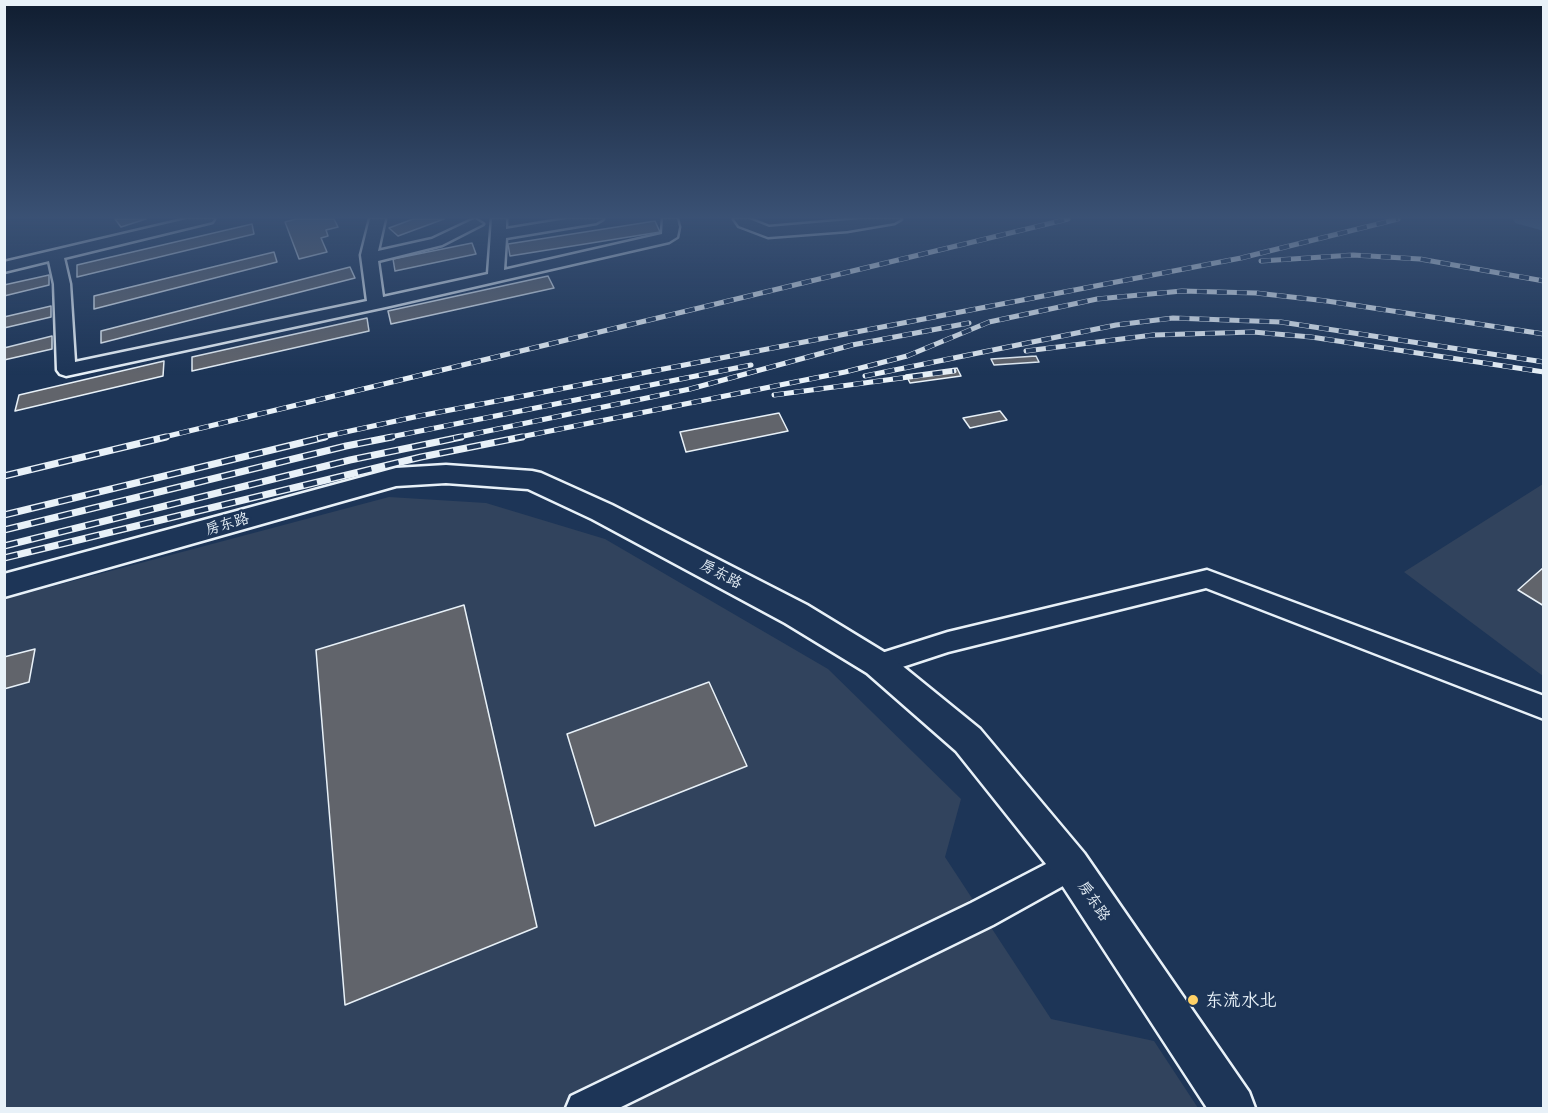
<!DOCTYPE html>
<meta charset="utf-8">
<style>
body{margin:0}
#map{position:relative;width:1548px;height:1113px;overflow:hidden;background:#1d3557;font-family:Mali,sans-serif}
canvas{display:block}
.frame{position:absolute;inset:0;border:6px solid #e8f1f8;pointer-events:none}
</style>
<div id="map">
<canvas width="1548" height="1113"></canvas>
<div class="frame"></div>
</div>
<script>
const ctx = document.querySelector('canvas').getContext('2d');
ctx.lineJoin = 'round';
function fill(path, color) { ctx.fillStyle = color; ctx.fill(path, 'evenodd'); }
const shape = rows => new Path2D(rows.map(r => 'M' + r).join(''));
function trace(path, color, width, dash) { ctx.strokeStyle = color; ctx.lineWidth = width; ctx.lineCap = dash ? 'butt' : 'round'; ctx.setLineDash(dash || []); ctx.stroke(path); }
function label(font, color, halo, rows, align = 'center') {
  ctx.font = font + ' Mali,"LXGW WenKai TC",sans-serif'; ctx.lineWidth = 5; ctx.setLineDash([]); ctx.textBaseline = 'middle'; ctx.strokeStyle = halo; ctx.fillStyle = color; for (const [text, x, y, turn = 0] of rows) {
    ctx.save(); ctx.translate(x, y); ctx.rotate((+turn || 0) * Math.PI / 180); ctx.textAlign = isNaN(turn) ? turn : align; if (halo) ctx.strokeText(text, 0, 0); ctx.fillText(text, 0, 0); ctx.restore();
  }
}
fill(shape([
 [1543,484,1543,676,1404,572],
 [389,497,486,503,605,539,828,669,961,799,945,857,1051,1019,1154,1041,1198,1108,5,1108,5,599]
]), '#31435d');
fill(shape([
 [1513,219,1544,219,1544,231,1515,223,1513,219]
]), '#4a6c91');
const building = shape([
 [115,219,146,219,121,227,115,219],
 [296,219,334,219,338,227,326,230,328,236,321,238,327,252,299,259,285,222,296,219],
 [413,219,444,219,398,236,389,228,413,219],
 [655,221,660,232,510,256,508,244,655,221],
 [252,224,254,234,77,277,77,265,252,224],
 [472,243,476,254,395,271,393,259,472,243],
 [274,252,277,262,94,309,94,296,274,252],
 [350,267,355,278,101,343,101,331,350,267],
 [49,275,49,285,4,296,4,285,49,275],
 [548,276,554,288,391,324,388,311,548,276],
 [51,306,51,317,4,328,4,317,51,306],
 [367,318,369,331,192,371,192,357,367,318],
 [52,336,52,349,4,360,4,348,52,336],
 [1036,356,1039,362,994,365,991,359,1036,356],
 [164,361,163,376,15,411,19,395,164,361],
 [957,368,961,376,910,383,906,375,957,368],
 [1000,411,1007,420,970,428,963,418,1000,411],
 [779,413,788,431,686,452,680,432,779,413],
 [1544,567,1544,606,1518,590,1544,567],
 [464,605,537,927,345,1005,316,650,464,605],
 [35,649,29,682,4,689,4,657,35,649],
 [709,682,747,766,595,826,567,734,709,682]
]);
fill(building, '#61646b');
trace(building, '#e8f1f8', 1.5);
const minor = shape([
 [187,219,214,219,212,222,64,258,70,284,75,362,367,301,361,255,370,219,385,219,378,251,432,239,470,221,475,219,483,224,442,245,378,261,383,297,488,274,492,219,506,219,506,229,567,219,603,219,596,223,506,238,504,270,662,234,663,219,677,219,679,227,677,237,669,242,390,306,66,376,60,374,57,370,54,284,49,261,4,272,4,262,187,219],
 [734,219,749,219,769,227,862,219,901,219,894,223,847,231,768,237,739,226,734,219],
 [1207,570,1544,696,1544,719,1206,588,948,652,878,675,869,671,866,664,869,657,948,632,1207,570],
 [1071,851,1081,856,1086,866,1081,876,993,925,619,1108,566,1108,571,1096,971,903,1071,851]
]);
const major = shape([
 [446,465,532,471,541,473,612,505,807,605,889,655,980,729,1084,853,1249,1092,1255,1108,1207,1108,1058,879,956,751,867,673,785,623,592,519,528,489,446,483,396,486,4,597,4,574,396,468,446,465]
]);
trace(minor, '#e8f1f8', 5);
trace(major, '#e8f1f8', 5);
fill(minor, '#1d3557');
fill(major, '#1d3557');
const railFar1 = shape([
 [1261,261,1353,255,1420,259,1544,281],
 [1026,351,1153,335,1253,332,1311,337,1544,372],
 [865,376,1116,325,1173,318,1281,322,1544,362],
 [774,395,954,371],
 [160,438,1068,219],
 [318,438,419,416,1241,258,1398,219],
 [385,438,751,365],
 [454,438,690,389,852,345,969,323],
 [515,438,845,372,907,356,989,322,1097,299,1182,291,1256,293,1327,301,1544,334]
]);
const rail = shape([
 [4,476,166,437],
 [4,515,325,437],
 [4,530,346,446,392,437],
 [4,546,350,460,461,437],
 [4,558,421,457,522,437]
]);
trace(railFar1, '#e8f1f8', 5);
trace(rail, '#e8f1f8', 7);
trace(railFar1, '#1d3557', 4, [10]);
trace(rail, '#1d3557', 4.5, [14]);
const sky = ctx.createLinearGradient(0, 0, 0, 375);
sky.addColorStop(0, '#101d30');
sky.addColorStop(0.58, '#3a5174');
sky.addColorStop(1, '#3a517400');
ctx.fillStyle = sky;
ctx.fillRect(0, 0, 1548, 375);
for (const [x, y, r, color] of [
 [1193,1000,6,"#ffd166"]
]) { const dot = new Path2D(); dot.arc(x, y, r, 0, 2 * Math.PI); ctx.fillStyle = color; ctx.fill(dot); trace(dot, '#1d3557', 2); }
label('15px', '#e8f1f8', '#1d3557', [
 ["房东路",227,524,-16],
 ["房东路",721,574,28],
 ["房东路",1094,901,56]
]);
label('18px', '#e8f1f8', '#1d3557', [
 ["东流水北",1205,1000]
], 'left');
</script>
